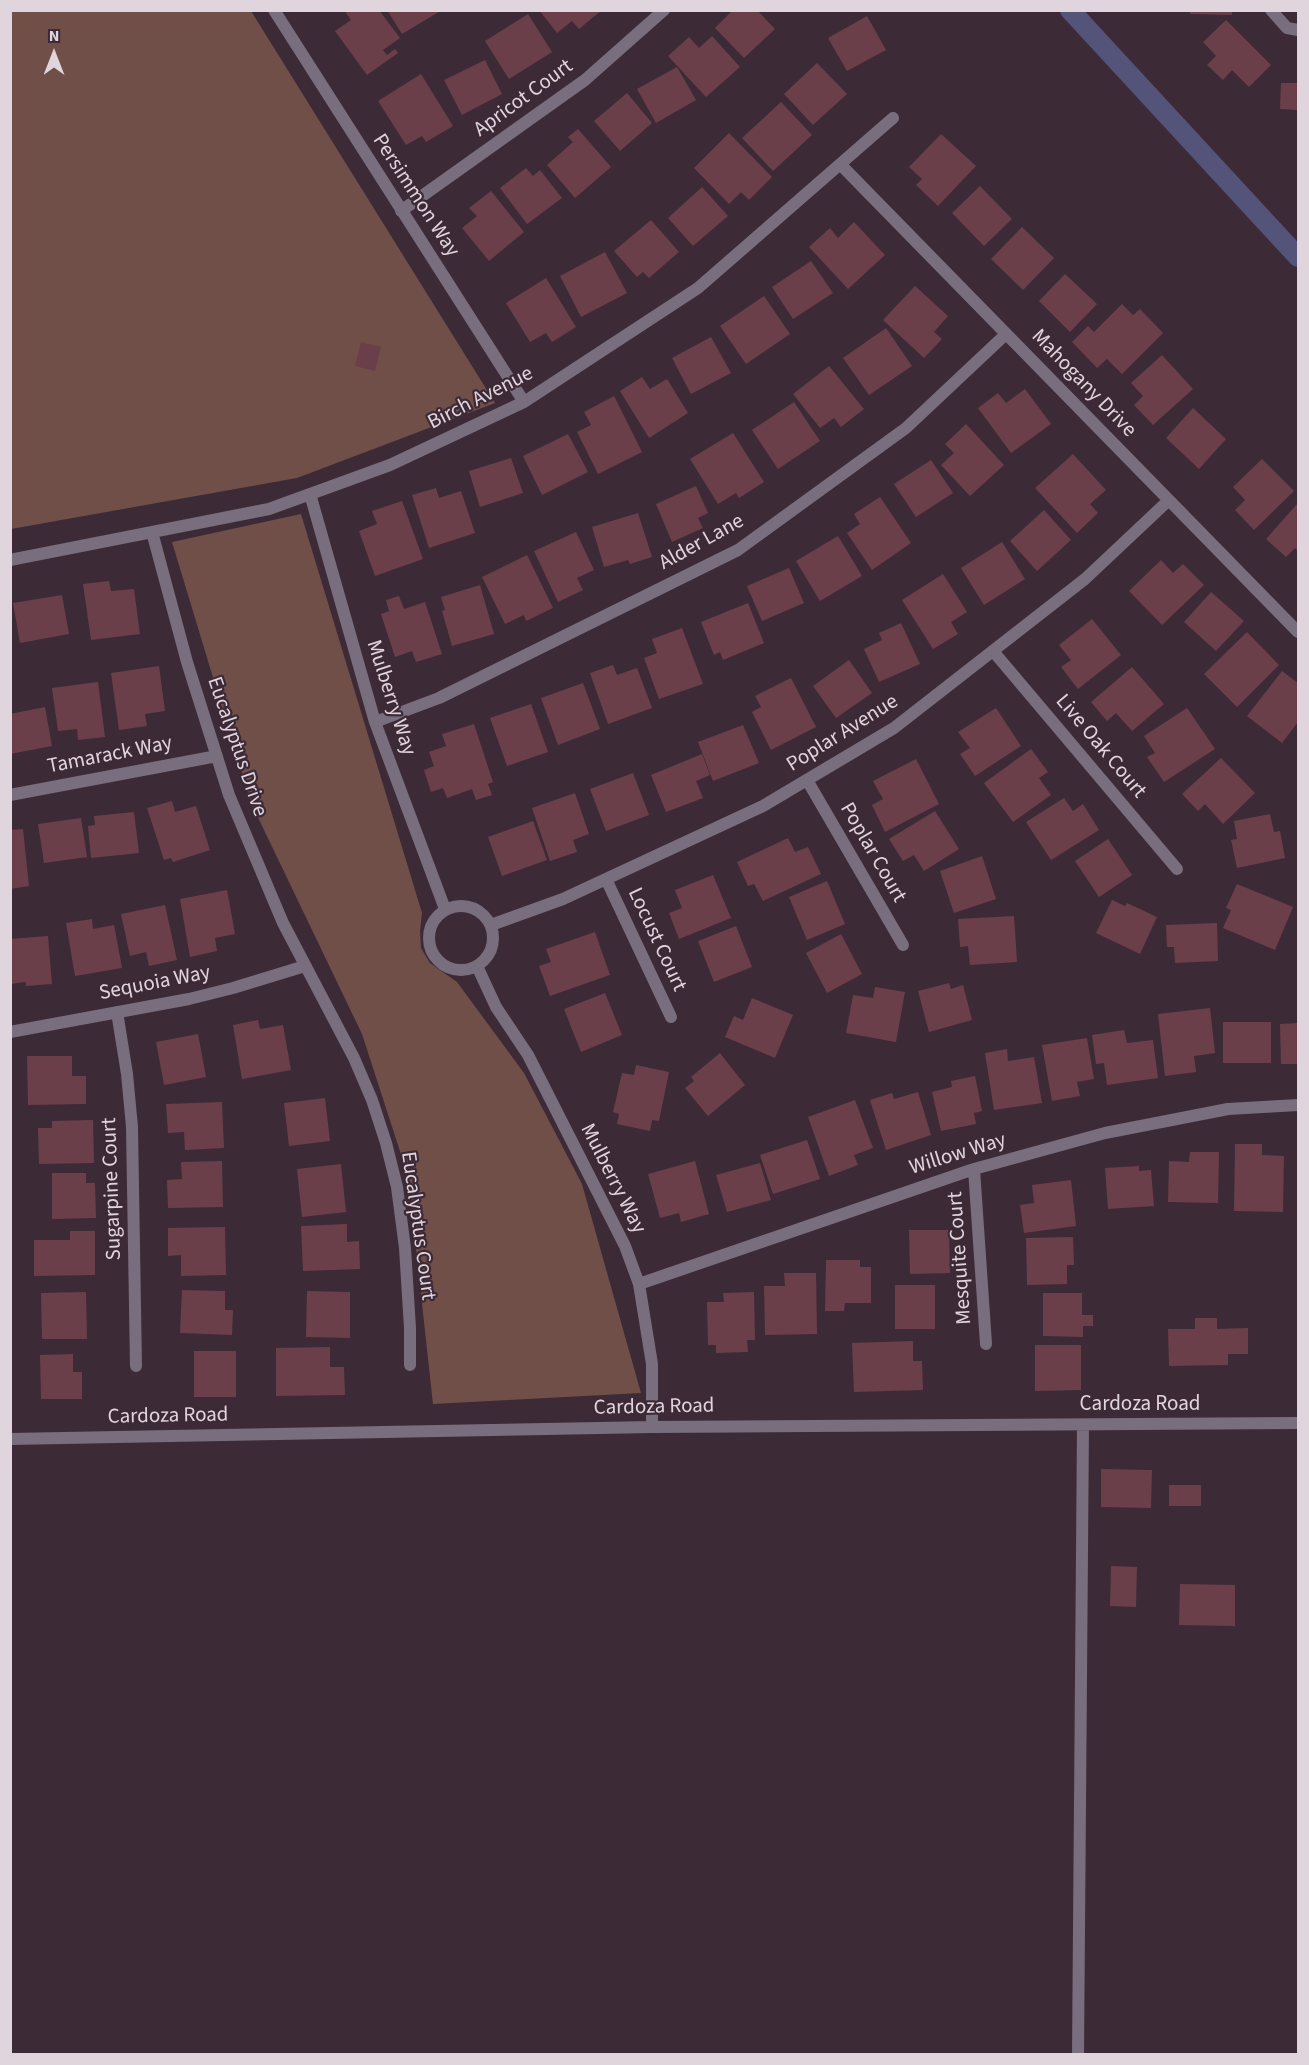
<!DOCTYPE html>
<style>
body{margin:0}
#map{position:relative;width:1309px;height:2065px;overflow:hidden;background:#3d2a37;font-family:"Source Sans 3",sans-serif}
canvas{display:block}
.frame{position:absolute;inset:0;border:12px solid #e1d5dd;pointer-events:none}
.north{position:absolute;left:24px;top:24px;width:60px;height:60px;-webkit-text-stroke:4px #3d2a37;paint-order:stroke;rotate:0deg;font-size:16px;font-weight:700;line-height:24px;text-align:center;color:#e1d5dd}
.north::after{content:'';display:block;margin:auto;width:21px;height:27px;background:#e1d5dd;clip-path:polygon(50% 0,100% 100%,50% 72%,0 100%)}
</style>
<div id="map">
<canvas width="1309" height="2065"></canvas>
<div class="frame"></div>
<div class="north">N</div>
</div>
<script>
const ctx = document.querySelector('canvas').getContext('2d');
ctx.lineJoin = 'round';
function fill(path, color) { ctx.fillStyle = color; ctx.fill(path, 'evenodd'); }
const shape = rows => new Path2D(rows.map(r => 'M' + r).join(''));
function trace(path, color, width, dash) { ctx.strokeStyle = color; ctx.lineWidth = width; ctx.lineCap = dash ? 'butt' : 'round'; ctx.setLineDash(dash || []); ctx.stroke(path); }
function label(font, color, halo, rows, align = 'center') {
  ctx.font = font + ' "Source Sans 3",sans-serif'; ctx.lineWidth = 4.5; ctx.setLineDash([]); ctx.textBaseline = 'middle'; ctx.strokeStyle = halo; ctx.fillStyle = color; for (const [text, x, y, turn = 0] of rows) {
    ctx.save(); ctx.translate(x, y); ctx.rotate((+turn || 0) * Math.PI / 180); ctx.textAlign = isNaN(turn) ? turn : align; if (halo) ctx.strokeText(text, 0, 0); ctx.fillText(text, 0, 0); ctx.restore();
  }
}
fill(shape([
 [11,11,251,11,495,403,297,478,11,529],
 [301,514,422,913,420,931,421,948,430,963,457,982,524,1073,582,1184,641,1393,433,1404,408,1176,362,1034,251,803,172,542]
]), '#704f48');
trace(shape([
 [1070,10,1298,257]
]), '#54547a', 20);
fill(shape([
 [344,10,379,10,400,38,383,50,387,55,395,49,398,53,367,75,335,31,351,20],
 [387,10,442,10,402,34],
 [539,10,602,10,579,29,572,21,557,33],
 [733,10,757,10,775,29,744,58,715,28],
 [1190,10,1232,10,1232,15,1190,14],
 [528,14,552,52,509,79,485,41],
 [867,16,886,50,847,71,828,38],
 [1226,20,1271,65,1249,87,1232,70,1223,80,1207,65,1216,56,1203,42],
 [712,36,740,67,706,97,668,56,689,37,699,48],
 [485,60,502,94,462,115,444,80],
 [817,63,847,94,813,125,784,94],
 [677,67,696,100,656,123,637,89],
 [421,74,453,126,426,142,422,136,406,145,378,101],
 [1281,83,1298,83,1298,110,1280,109],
 [627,93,652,123,620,151,594,121],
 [781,102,812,135,773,171,742,138],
 [578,129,611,167,575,198,547,165,573,142,568,137],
 [729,133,772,177,749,200,741,192,729,204,694,168],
 [941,134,976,166,938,206,916,185,922,179,909,167],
 [526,168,533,176,540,170,562,198,527,224,500,188],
 [980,186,1012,219,984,246,952,213],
 [702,187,728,216,693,246,668,218],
 [491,191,524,232,489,261,462,228,477,216,469,208],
 [651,220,679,252,649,278,643,272,637,277,614,251],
 [854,222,885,255,848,289,809,247,830,228,838,238],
 [1022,227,1054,258,1023,290,991,259],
 [605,252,627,293,581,317,560,276],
 [811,261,833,293,793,319,772,287],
 [1065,274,1097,304,1070,332,1039,301],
 [546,278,576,327,552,342,546,333,530,342,506,303],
 [915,286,948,316,934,332,942,339,924,358,883,320],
 [764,296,790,334,746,364,720,326],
 [1122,304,1133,315,1140,309,1163,333,1122,374,1107,359,1097,368,1072,342,1088,326,1094,332],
 [886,328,912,366,869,395,843,358],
 [711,337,731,373,691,394,672,358],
 [361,342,381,347,375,371,355,366],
 [1162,355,1193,389,1153,425,1134,405,1143,396,1131,383],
 [829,366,864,409,841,427,834,418,820,428,793,394],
 [642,377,650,389,667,379,688,413,649,438,620,391],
 [1025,389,1051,424,1011,453,978,408,998,393,1006,403],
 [614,396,642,452,598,474,577,432,591,425,584,412],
 [794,402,820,441,778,469,752,430],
 [1193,408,1226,439,1199,469,1166,438],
 [966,424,1004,465,970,496,941,465,954,453,945,444],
 [733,433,764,482,739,498,736,493,718,504,690,459],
 [568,434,588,472,542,495,523,456],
 [1073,454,1106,490,1090,504,1098,513,1077,533,1035,488],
 [511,458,523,493,480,507,469,471],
 [1262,459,1294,491,1254,530,1235,510,1245,500,1233,487],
 [931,460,953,493,916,517,894,484],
 [696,486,708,513,698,518,703,528,672,542,656,504],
 [436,488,439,498,461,491,475,533,429,548,412,495],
 [880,497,911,543,872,570,847,533,860,524,854,514],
 [402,501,423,559,375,576,359,531,377,524,372,511],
 [1298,503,1298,551,1295,548,1286,557,1266,539],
 [1044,510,1071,540,1037,571,1010,541],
 [638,513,652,557,630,564,628,560,604,567,592,527],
 [576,532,594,570,577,578,583,590,558,602,534,551],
 [838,536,862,576,820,601,796,561],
 [1002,542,1025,579,984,605,961,568],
 [527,555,553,608,526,621,524,615,505,624,482,577],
 [1161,560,1173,573,1183,564,1204,585,1162,625,1129,591],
 [789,568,804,603,762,621,747,586],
 [943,574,967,612,951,622,958,634,933,649,902,600],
 [109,581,111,591,134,589,140,634,91,640,83,584],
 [480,585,494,634,452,646,442,611,445,610,441,597],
 [1211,592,1244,621,1216,651,1184,622],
 [62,595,69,634,20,643,13,603],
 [399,596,404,609,425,602,442,654,416,662,412,651,395,657,381,614,389,611,386,600],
 [748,603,764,643,723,660,720,652,714,655,701,622],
 [1092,619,1121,655,1078,689,1061,667,1071,660,1059,645],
 [901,623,920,664,879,682,864,649,882,640,879,633],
 [682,628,703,684,659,699,644,658,657,653,652,639],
 [1247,632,1279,665,1237,707,1204,674],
 [849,660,872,693,836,718,813,686],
 [613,665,617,675,637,668,652,708,608,724,590,673],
 [159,666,165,711,145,714,147,726,119,730,111,673],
 [1132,667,1164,704,1132,731,1116,713,1107,721,1091,702],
 [1282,671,1298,683,1297,701,1298,703,1298,722,1282,743,1247,716],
 [791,678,816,727,771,750,752,712,761,707,755,696],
 [98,682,105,737,78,740,77,729,58,731,52,688],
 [583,683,600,729,558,745,541,698],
 [531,704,548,752,507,766,490,718],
 [45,707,52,746,10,754,10,714],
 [996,708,1021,746,975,776,960,754,970,748,958,732],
 [1187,708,1215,749,1164,782,1147,757,1155,753,1144,736],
 [474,724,493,782,488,784,492,795,476,800,472,789,447,798,443,788,431,792,424,770,434,766,429,752,446,746,442,734],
 [743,725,759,763,713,781,698,742],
 [1031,749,1048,772,1039,778,1051,795,1013,822,984,783],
 [702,754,710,775,696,781,703,798,666,812,651,775],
 [1221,758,1255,793,1223,824,1205,804,1198,811,1182,794],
 [916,759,939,804,885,832,872,805,883,799,873,781],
 [633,773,649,815,606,831,590,789],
 [575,793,589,834,573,840,577,852,550,861,532,808],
 [1064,798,1073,811,1083,804,1099,830,1051,860,1026,822],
 [172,801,175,812,196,806,210,850,173,862,171,858,164,860,147,808],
 [935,811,959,849,924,871,914,855,903,861,889,839],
 [134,812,139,853,91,858,88,826,95,825,94,816],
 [1270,814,1274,832,1280,831,1285,858,1237,868,1231,840,1237,839,1234,821],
 [81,818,87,857,44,863,38,824],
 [533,821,547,860,502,876,488,837],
 [23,829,29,886,10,889,10,830],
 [788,838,795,852,808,847,821,874,763,901,754,884,748,886,737,862],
 [1108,839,1132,875,1099,897,1075,861],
 [982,856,996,899,954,913,940,871],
 [713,875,731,918,679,939,669,913,682,908,675,890],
 [827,881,845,924,807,940,789,897],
 [1237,884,1293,907,1275,950,1223,928,1231,910,1226,908],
 [227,890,235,934,215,938,217,951,190,957,180,899],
 [1112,900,1125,906,1127,903,1157,917,1140,954,1096,933],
 [165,905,177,960,149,966,146,952,130,956,121,914],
 [1014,916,1017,962,970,965,968,946,960,947,958,919],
 [92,919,93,929,114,925,122,968,75,976,66,923],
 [1217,923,1218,961,1175,963,1174,947,1167,947,1166,925],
 [736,926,752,967,714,982,698,941],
 [595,932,610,975,550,996,539,966,551,962,546,949],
 [841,934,862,974,827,993,806,953],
 [48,936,52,984,26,986,26,982,10,984,10,939],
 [949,983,951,989,963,985,972,1020,929,1032,918,991],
 [875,987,905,992,896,1042,846,1033,853,995,873,998],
 [605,993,622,1035,581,1052,564,1009],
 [752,998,793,1015,775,1058,725,1037,734,1016,743,1020],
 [1210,1008,1215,1053,1194,1056,1196,1072,1165,1076,1158,1014],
 [258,1020,260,1029,283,1025,291,1070,242,1079,233,1025],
 [1223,1022,1271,1022,1271,1063,1223,1063],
 [1298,1023,1298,1064,1281,1064,1280,1024],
 [1124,1030,1127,1043,1153,1040,1158,1078,1107,1085,1104,1063,1096,1064,1092,1035],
 [198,1034,206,1077,164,1085,156,1042],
 [1087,1038,1094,1079,1077,1082,1080,1096,1052,1101,1042,1045],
 [1007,1049,1008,1061,1034,1057,1042,1103,994,1110,985,1053],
 [720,1053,745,1085,708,1116,685,1088,694,1081,691,1077],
 [27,1056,72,1056,72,1076,86,1076,86,1104,28,1105],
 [636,1065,669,1072,659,1121,652,1120,650,1131,617,1124,619,1114,613,1112,622,1073,634,1075],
 [975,1076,982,1111,974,1113,976,1124,941,1131,932,1092,952,1087,951,1081],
 [918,1092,931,1135,886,1150,870,1100,892,1093,894,1099],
 [325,1098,330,1141,289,1146,284,1103],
 [855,1100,873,1148,854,1155,858,1165,829,1176,808,1117],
 [222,1102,224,1148,185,1150,184,1132,168,1133,166,1104],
 [93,1120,94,1163,39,1164,38,1128,52,1128,52,1121],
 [807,1140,820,1179,773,1194,760,1155],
 [1235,1144,1262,1144,1262,1155,1284,1156,1283,1212,1234,1211],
 [1190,1152,1219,1152,1218,1203,1168,1202,1169,1161,1189,1162],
 [222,1161,223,1207,168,1208,167,1180,182,1179,181,1162],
 [695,1161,709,1214,681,1222,679,1213,660,1218,648,1174],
 [760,1163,771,1200,727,1212,716,1175],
 [341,1164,346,1212,302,1217,297,1169],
 [1139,1166,1139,1171,1151,1170,1154,1206,1108,1209,1105,1168],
 [52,1173,86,1173,86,1183,95,1183,96,1218,52,1219],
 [1071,1180,1076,1226,1024,1233,1020,1205,1034,1203,1032,1185],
 [347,1224,347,1242,359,1241,360,1269,303,1271,301,1226],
 [225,1227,226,1275,181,1276,181,1255,168,1256,168,1228],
 [909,1230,949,1230,950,1273,910,1274],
 [70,1231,95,1231,95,1275,34,1276,34,1240,70,1240],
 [1073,1237,1074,1265,1067,1265,1067,1284,1027,1285,1026,1238],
 [826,1260,860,1260,860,1267,871,1267,871,1303,845,1303,844,1311,825,1311],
 [784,1273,816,1273,817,1334,765,1335,764,1286,785,1286],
 [895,1285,935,1285,935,1329,895,1329],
 [182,1290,225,1291,225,1310,233,1310,232,1335,180,1333],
 [307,1291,350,1292,350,1338,306,1337],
 [86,1292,87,1339,42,1339,41,1293],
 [754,1292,755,1340,747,1340,748,1352,716,1353,716,1345,708,1345,707,1302,724,1302,723,1293],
 [1043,1293,1082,1293,1082,1315,1093,1315,1093,1326,1083,1326,1083,1337,1043,1336],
 [1195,1318,1217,1318,1217,1329,1248,1328,1248,1354,1228,1354,1228,1365,1169,1366,1168,1329,1195,1329],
 [913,1341,913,1361,922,1361,923,1390,854,1392,852,1343],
 [1035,1345,1081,1345,1081,1390,1035,1391],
 [330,1347,330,1367,344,1367,345,1395,276,1396,276,1348],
 [194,1351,236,1351,236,1397,194,1397],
 [73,1354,73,1372,82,1372,82,1399,41,1399,40,1355],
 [1101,1469,1152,1470,1151,1508,1101,1507],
 [1169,1485,1201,1485,1201,1506,1169,1506],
 [1111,1566,1137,1567,1136,1607,1110,1606],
 [1180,1584,1235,1585,1235,1626,1179,1625]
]), '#6b3f49');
trace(shape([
 [274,10,524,402],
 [1271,10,1287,28,1298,30],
 [840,164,1298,632],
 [401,211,585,80,664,10],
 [310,494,375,722,445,909],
 [152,532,187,662,229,795,283,923,354,1058,372,1100,386,1143,397,1187,405,1248,410,1328,410,1365],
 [10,560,269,509,390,465,524,402,698,288,893,118],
 [993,651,1177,869],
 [375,722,439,698,738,550,906,428,1006,334],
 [807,780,903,945],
 [10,795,217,756],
 [606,879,671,1017],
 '429 938a32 32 0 1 1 64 0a32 32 0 1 1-64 0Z',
 [491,925,563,899,763,806,894,728,1085,579,1169,500],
 [477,966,496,1007,528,1055,625,1246,639,1284,652,1364,652,1427],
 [117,1012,127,1074,132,1127,136,1366],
 [10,1032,189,999,233,988,305,966],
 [974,1169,986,1344],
 [639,1284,974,1169,1105,1133,1228,1109,1298,1105],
 [10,1439,652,1427,1298,1423],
 [1078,2054,1083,1425]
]), '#786e7e', 12);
label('21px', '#e1d5dd', '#3d2a37', [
 ["Apricot Court",524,99,-36],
 ["Persimmon Way",415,196,57],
 ["Mahogany Drive",1083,384,46],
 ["Birch Avenue",481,399,-27],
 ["Alder Lane",702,543,-29],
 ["Mulberry Way",390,698,72],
 ["Poplar Avenue",843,734,-32],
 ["Eucalyptus Drive",236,747,71],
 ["Live Oak Court",1100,747,50],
 ["Tamarack Way",110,756,-11],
 ["Poplar Court",872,853,60],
 ["Locust Court",656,940,65],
 ["Sequoia Way",155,984,-11],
 ["Willow Way",958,1155,-17],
 ["Mulberry Way",612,1179,63],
 ["Sugarpine Court",113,1189,-92],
 ["Eucalyptus Court",417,1226,82],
 ["Mesquite Court",961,1258,-94],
 ["Cardoza Road",1140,1405],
 ["Cardoza Road",654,1408,-1],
 ["Cardoza Road",168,1417,-1]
]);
</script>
